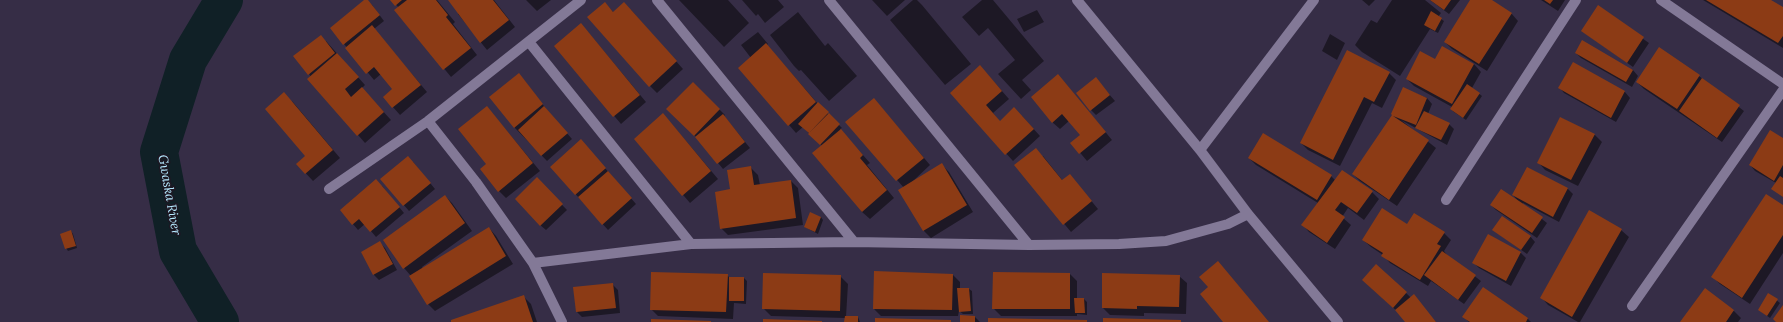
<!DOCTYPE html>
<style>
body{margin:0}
canvas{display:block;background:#362d46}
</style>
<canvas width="1783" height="322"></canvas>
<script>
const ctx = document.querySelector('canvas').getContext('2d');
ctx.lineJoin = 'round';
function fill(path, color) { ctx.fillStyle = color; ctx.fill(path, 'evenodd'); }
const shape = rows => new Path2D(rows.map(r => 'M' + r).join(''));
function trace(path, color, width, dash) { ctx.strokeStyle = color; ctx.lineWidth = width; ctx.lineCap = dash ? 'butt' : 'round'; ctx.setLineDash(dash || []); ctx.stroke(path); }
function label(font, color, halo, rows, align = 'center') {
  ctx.font = font + ' Lora,serif'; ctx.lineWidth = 3.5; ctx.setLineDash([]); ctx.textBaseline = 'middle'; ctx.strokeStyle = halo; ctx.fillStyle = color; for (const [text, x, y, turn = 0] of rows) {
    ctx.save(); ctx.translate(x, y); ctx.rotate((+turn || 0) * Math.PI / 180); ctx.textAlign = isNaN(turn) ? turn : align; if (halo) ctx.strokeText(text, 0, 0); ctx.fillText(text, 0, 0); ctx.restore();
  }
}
fill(shape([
 [366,0,372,5,384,21,374,29,427,92,400,115,384,97,393,89,381,74,374,80,344,44],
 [392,0,437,0,455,22,453,24,477,55,451,77,396,10,399,8],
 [449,0,494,0,515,27,487,50,458,14,459,13],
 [526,0,551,0,537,11],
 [679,0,728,0,749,23,724,47],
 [742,0,778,0,784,7,765,23,758,14,756,16],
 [872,0,905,0,887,16],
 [913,0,917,0,922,5,971,64,945,85,890,20],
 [982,0,993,0,1044,61,1022,80,1031,90,1021,99,998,74,1015,60,988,28,979,36,962,17],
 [1362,0,1375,0,1369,6],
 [1392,0,1425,0,1441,13,1438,17,1444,21,1438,33,1430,29,1400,76,1362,52,1355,45,1371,20,1377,23],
 [1430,0,1460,0,1449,14],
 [1472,0,1490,0,1511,13,1518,21,1487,71,1452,49,1445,42],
 [1541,0,1565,0,1558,11],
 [1703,0,1769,0,1783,8,1783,48],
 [605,3,614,13,631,10,683,69,657,93,650,86],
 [1598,7,1649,43,1633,67,1582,31],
 [1037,10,1044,22,1024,32,1017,19],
 [798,12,825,46,828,43,857,76,829,101,801,70,799,71,794,66,770,35],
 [588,32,646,102,621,124,555,46],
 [758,32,768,44,767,45,818,104,842,128,840,129,870,163,867,165,894,198,870,219,862,212,822,146,803,127,796,133,789,125,751,58,741,45],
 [1330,34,1345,43,1337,60,1322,51],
 [326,41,365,85,362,88,391,120,365,143,309,79,311,77,309,74],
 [1576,53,1633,70,1638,76,1632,87,1581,58],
 [1435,60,1474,64,1481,72,1472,88,1482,96,1466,120,1454,112,1451,109,1452,107,1414,86,1407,79],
 [1573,63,1625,92,1630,98,1616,122,1564,93,1559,87],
 [1389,73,1396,80,1382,108,1372,103,1340,166,1308,150,1301,143],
 [987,74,1009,99,993,113,1000,122,1022,116,1040,136,1013,161,951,93],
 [1699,76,1744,111,1722,142,1644,89,1637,82],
 [1096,79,1115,101,1096,115,1091,110],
 [524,80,547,110,572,139,547,161,514,127],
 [693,83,725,115,724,116,750,148,723,169,700,141,668,109],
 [1065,83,1112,140,1087,161,1072,143,1081,135,1069,121,1060,129,1052,122],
 [1403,88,1427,98,1432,104,1428,114,1449,124,1454,129,1447,145,1401,120,1436,148,1397,206,1360,181,1353,174,1393,115],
 [874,99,930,165,911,183,942,165,949,172,973,212,931,238,924,231,904,188,879,159],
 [292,101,340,158,313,181,297,164,306,156],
 [487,107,540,171,506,198,499,191,487,164],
 [1561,118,1595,135,1602,142,1578,186,1545,170,1538,162],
 [670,122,718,179,690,203,635,139],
 [1783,140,1783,197,1776,183,1755,171,1750,165],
 [586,146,636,204,608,230,551,167],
 [1043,156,1063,181,1070,175,1098,209,1071,232,1016,166],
 [1249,158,1331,176,1335,180,1372,192,1379,199,1364,220,1348,208,1342,217,1351,225,1335,249,1309,232,1302,224,1318,203,1256,165],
 [413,162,435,189,409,211,382,180],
 [751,168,758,175,760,185,791,181,798,188,803,225,728,235,721,228,731,190],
 [1528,168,1568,189,1573,194,1559,222,1523,203,1523,204,1547,223,1537,238,1496,210,1491,205,1518,201,1513,195],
 [542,184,567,210,546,230,540,225],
 [382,186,404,213,376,237,365,224,358,230,341,210],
 [445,196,452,203,472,231,422,267,423,269,489,228,496,236,513,264,435,311,428,304,411,276,404,268],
 [1783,207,1783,253,1750,304,1720,284,1713,277],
 [1590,212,1621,230,1629,237,1580,322,1578,322,1548,305,1541,297],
 [821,217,823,220,818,234,805,227],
 [1407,226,1444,233,1451,240,1444,251,1447,255,1481,281,1464,304,1431,281,1428,286,1390,263,1383,255,1371,247,1363,240],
 [1493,230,1530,236,1535,242,1527,254],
 [71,231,73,234,77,248,68,251,66,248],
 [1489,235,1521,253,1526,258,1511,286,1479,268,1474,263],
 [380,243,385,248,397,270,379,280,374,275,362,253],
 [1376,266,1406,293,1436,322,1406,322,1399,313,1368,285],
 [1070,274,1077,281,1077,299,1084,299,1087,302,1087,315,1077,314,1077,316,1001,316,993,308],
 [727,275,730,278,744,278,747,281,746,304,734,303,733,319,658,316,651,309],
 [953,275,960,282,960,289,969,289,972,291,973,314,963,314,959,311,958,316,881,316,874,309],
 [840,276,848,284,846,317,858,317,860,322,845,322,845,318,771,316,763,308],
 [1179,276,1187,283,1186,314,1144,313,1144,316,1110,315,1103,308],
 [613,285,618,290,620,313,582,317,577,312],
 [1483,288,1528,319,1531,322,1469,322,1464,317],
 [1769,294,1780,303,1770,318,1759,310],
 [524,297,531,304,537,322,453,322],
 [1734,311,1741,318,1738,322,1682,322],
 [975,317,980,322,961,322]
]), '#0007');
trace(shape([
 [220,322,178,251,159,152,188,60,224,0]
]), '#102026', 38);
fill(shape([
 [364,0,368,0,380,15,343,45,330,28],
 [390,0,402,0,395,6],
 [407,0,436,0,448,15,446,17,471,48,443,70,394,10],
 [448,0,493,0,509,20,480,43],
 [1430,0,1451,0,1444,10],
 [1470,0,1492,0,1512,13,1479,64,1444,42],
 [1544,0,1553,0,1550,4],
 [1706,0,1771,0,1783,7,1783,36,1778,43],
 [605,2,613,12,624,2,677,61,649,87,587,17],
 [1598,5,1644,37,1627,63,1581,31],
 [1431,11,1442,18,1435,31,1424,25],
 [581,23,640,95,613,117,554,46],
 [372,25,421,85,392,108,383,97,392,89,374,67,366,74,345,48],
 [321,35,335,53,308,75,293,56],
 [1582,40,1633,70,1626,82,1575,53],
 [766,43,816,102,788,126,738,68],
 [1442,46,1474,64,1452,104,1406,79,1420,51,1435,59],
 [1659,47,1700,75,1677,109,1636,82],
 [1347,50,1390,72,1374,102,1364,97,1333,160,1300,143],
 [337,53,359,77,345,89,351,97,362,87,384,112,357,136,307,79],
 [1573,62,1625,91,1611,118,1558,88],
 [980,65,1002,91,986,105,1000,121,1014,107,1034,129,1005,155,950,93],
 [519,73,543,104,514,128,489,97],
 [1058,74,1106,132,1079,154,1070,143,1080,135,1062,114,1052,123,1031,97],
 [1096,77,1110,95,1090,111,1076,93],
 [1702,78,1740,105,1717,138,1679,111],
 [693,82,720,109,694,136,666,109],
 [1467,84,1480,93,1463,118,1450,109],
 [1403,87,1427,98,1416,125,1393,116,1429,140,1389,200,1352,174,1392,115,1391,114],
 [284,92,333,150,305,174,296,164,305,156,265,109],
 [874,98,924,158,896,181,845,122],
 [818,102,829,112,809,133,798,124],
 [487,106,533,163,498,192,480,169,486,164,458,129],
 [544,106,568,133,541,156,518,130],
 [1424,111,1450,123,1441,140,1415,128],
 [663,113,711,171,682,196,634,139],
 [829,113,840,124,820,145,808,134],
 [723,114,745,142,717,164,695,137],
 [1560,117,1595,134,1571,180,1537,163],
 [841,129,863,155,860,158,887,190,862,212,812,153],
 [1770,130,1783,138,1783,165,1774,181,1749,165],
 [1263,133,1332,175,1317,200,1248,158],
 [581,139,606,168,575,195,550,167],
 [1036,148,1062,180,1070,174,1092,201,1063,225,1014,165],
 [408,156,431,183,403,206,380,179],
 [942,163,967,205,923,231,898,190],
 [751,166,754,185,791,180,796,218,720,229,715,192,730,189,727,170],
 [1527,167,1568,188,1553,217,1512,195],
 [1342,170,1373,191,1357,213,1341,202,1335,210,1345,217,1327,243,1301,225],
 [608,171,632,198,602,225,578,197],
 [1780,176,1783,178,1783,197,1771,189],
 [537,177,563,204,540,226,515,199],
 [376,179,400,207,370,232,359,219,352,225,340,210],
 [1501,189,1543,217,1532,233,1490,205],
 [1766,194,1783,205,1783,235,1742,298,1711,277],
 [445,195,465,223,403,269,383,240],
 [1382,208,1407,224,1414,213,1445,232,1437,244,1441,246,1420,280,1381,256,1383,253,1362,240],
 [1589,210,1622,229,1572,317,1540,298],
 [810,212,821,217,815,232,804,227],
 [1502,216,1531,236,1521,250,1492,230],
 [489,227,506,256,427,305,409,276],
 [71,230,76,246,65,249,60,234],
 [1488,234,1521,252,1506,281,1472,263],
 [380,241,393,264,373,275,361,252],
 [1442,251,1476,275,1458,300,1424,275],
 [1218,261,1269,322,1223,322,1200,294,1208,287,1199,277],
 [1376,264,1407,292,1393,308,1362,280],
 [874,271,953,274,952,310,873,309],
 [651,272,728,274,726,312,650,310],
 [993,272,1070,273,1070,309,992,309],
 [763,273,841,275,840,311,762,309],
 [1102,273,1180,275,1179,307,1137,306,1137,309,1102,308],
 [729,277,744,277,744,301,729,301],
 [613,283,616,308,576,312,573,287],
 [1483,287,1528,318,1526,322,1470,322,1462,317],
 [957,288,969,288,971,311,959,312],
 [1705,288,1734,310,1726,322,1680,322],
 [1768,293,1778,299,1767,316,1758,310],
 [1414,294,1436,322,1405,322,1395,310],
 [524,295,533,322,451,322,451,320],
 [1074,298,1084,298,1085,313,1075,313],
 [1783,305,1783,322,1776,322,1773,319],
 [960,315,975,316,975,322,960,322],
 [845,316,858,316,858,322,844,322],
 [875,318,951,320,951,322,875,322],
 [988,318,1087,320,1087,322,988,322],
 [1103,318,1181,320,1181,322,1103,322],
 [651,319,711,321,711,322,651,322],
 [763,319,822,321,822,322,763,322]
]), '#8c3b15');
trace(shape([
 [657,0,854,242],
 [829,0,1029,245],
 [1077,0,1200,150,1248,214,1338,322],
 [1661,0,1783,84],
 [529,42,691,244],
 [428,121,476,182,533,263,562,322],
 [1200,150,1314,0],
 [329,189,428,121,581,0],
 [1446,200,1576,0],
 [533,263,691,244,854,242,1029,245,1119,244,1166,241,1228,224,1248,214],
 [1632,306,1783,90]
]), '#837997', 10);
label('italic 13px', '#b4e7fd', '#1c1823', [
 ["Gwaska River",169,195,80]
]);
</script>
